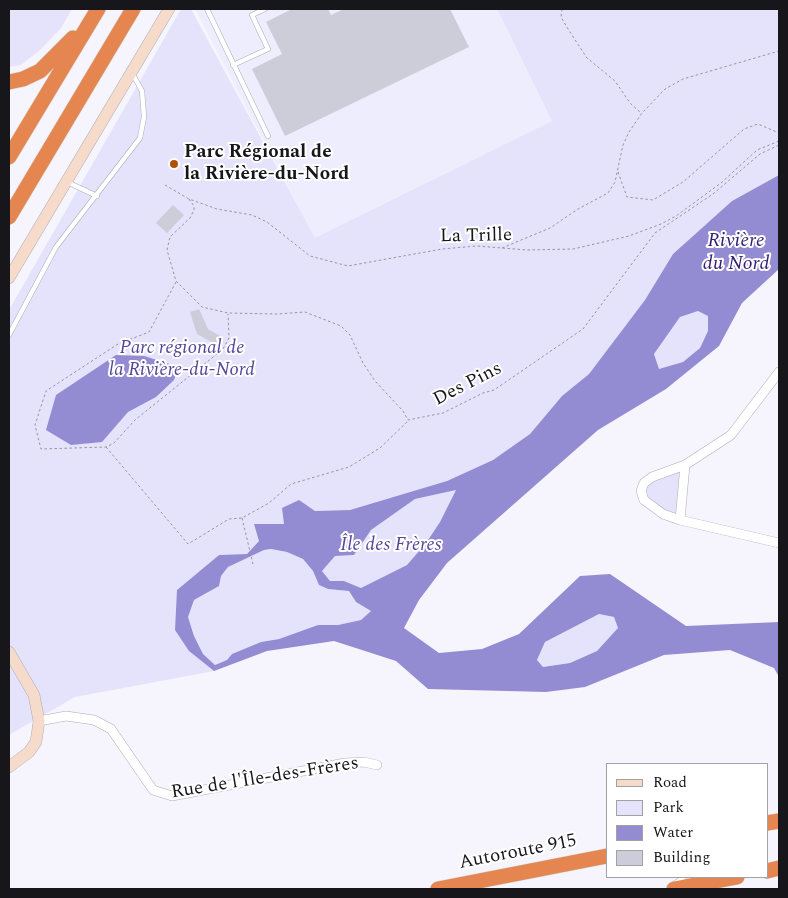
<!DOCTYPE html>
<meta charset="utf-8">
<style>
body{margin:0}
#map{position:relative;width:788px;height:898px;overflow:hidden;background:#f6f5fd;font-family:Spectral,serif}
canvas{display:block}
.frame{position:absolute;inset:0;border:10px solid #17171b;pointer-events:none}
.legend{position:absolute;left:606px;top:763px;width:162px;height:115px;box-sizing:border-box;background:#fff;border:1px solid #a2a2a4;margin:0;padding:6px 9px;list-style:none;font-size:15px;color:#17171b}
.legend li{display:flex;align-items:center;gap:10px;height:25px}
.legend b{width:25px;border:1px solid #a2a2a4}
</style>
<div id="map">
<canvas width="788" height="898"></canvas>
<div class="frame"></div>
<ul class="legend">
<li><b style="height:6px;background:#f7dbca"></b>Road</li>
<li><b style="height:14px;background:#e4e3fb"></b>Park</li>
<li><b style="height:14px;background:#948cd3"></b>Water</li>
<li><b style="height:14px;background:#cdccd9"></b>Building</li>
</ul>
</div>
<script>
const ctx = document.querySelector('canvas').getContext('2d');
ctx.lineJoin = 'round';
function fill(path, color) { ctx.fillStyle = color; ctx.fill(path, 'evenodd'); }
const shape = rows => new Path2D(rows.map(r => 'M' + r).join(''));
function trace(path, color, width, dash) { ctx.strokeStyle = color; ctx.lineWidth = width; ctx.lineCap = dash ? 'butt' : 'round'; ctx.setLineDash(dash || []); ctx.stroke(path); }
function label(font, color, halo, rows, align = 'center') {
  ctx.font = font + ' Spectral,serif'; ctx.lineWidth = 4; ctx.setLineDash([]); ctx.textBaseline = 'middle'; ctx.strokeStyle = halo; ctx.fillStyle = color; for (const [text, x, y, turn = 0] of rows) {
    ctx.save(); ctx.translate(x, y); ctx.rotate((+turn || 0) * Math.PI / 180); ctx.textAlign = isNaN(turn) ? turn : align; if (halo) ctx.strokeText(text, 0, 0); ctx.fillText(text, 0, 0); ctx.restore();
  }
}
fill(shape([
 [195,9,497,9,552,121,315,239]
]), '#eeedfe');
fill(shape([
 [9,9,72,9,61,28,40,50,21,65,9,67],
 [181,9,191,9,315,238,552,121,497,9,779,9,779,175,732,201,673,254,645,300,589,374,562,396,530,434,493,460,447,481,378,502,350,510,315,511,284,524,255,524,259,541,247,554,219,555,177,590,189,651,214,671,75,697,9,735,9,310],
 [698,311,708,315,708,331,700,348,683,362,659,370,654,354,680,317],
 [685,465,680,520,644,500,644,483],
 [456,490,440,522,426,543,407,565,361,588,344,581,330,581,322,571,335,556,354,555,370,530,415,499],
 [271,549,287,552,303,559,313,571,319,585,328,589,349,591,356,602,371,611,361,620,338,625,318,625,279,639,261,642,232,654,227,660,215,665,203,654,194,636,188,617,194,600,209,592,228,567,264,550],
 [599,614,614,617,619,628,597,651,570,663,543,667,537,660,545,642]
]), '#e4e3fb');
fill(shape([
 [779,175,779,269,742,303,719,346,666,389,598,430,447,563,419,600,404,628,439,653,482,649,519,634,580,576,610,574,686,626,779,622,779,677,774,668,730,650,664,655,585,687,546,692,428,689,396,661,334,641,267,651,214,671,189,651,175,630,177,590,219,555,247,554,259,541,254,524,284,524,282,508,299,500,315,511,350,510,447,481,493,460,530,434,562,396,589,374,645,300,673,254,732,201],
 [698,311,708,316,708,331,700,348,683,362,659,369,654,354,680,317],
 [456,490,440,522,426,543,407,565,361,588,344,581,330,581,322,571,335,556,354,555,371,530,415,499],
 [271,549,287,552,303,559,313,571,319,585,328,589,349,591,356,602,371,611,361,620,338,625,318,625,279,639,261,642,232,654,227,660,215,665,203,654,194,636,188,617,194,600,219,586,221,576,228,567,264,550],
 [599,614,614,617,618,628,597,651,570,663,543,667,537,660,545,642],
 [116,355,144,356,179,367,174,380,156,397,128,412,102,442,71,445,46,430,56,395]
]), '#948cd3');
fill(shape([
 [292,9,328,9,331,15,344,9,450,9,469,47,285,136,252,69,282,54,266,22],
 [173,205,184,215,167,233,156,223],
 [199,309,208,329,220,336,215,344,197,334,190,312]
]), '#cdccd9');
const lane = shape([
 [207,9,268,136],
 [233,65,268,49,252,15,265,9],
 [67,182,97,196],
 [9,335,56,247,140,138,144,117,142,91,132,73],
 [674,884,684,877]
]);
const street = shape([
 [779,372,731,435,685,465,680,520,779,543],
 [680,520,663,514,644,500,641,491,644,483,652,477,685,465],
 [39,721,66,716,94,720,111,729,153,790,172,796,345,763,364,762,377,765]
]);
const secondary = shape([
 [9,278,169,9],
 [9,652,34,695,39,721,36,742,29,752,9,767]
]);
const highway = shape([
 [9,82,23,79,40,71,73,38],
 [9,157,98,9],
 [9,217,133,9],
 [767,823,779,821],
 [767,871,779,868],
 [438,889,607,856],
 [674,889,737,877]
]);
trace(lane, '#acacb8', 5.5);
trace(street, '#acacb8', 10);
trace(secondary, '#acacb8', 12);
trace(highway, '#d5d5d6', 16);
trace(shape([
 [562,9,561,17,568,29,587,58,615,81,630,103,641,113],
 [618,172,627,197,653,200,683,182,744,129,758,124,779,133],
 [165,185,189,199,217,209,252,215,267,222,310,256,348,266,442,249,477,246,527,250,573,249,629,236,661,224,676,216,721,183,757,150,779,141],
 [189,199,194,206,194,210,190,218,170,237,167,250,176,281,202,307,228,313,277,314,305,312,341,326,350,335,363,363,375,381,403,411,408,420,443,413,483,393,494,390,583,329,655,233,713,194,760,154,779,145],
 [502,248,550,228,578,209,608,193,615,182,623,145,629,132,642,113,665,89,683,79,779,51],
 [176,282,149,332,118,344,46,391,35,425,41,449,106,447,114,443,135,420,223,349,229,338,228,314],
 [106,447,188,544,229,519,242,518,269,503,291,484,349,467,380,448,408,421],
 [242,518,253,564]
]), '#95959b', 1, [2.5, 2.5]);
trace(lane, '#fff', 4.5);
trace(street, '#fff', 9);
trace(secondary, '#f7dbca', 11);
trace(highway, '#e58650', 15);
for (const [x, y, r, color] of [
 [174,164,5,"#b05105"]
]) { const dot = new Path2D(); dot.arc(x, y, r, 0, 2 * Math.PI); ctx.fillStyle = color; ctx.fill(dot); trace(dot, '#fff', 2); }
label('bold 19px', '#17171b', '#fff', [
 ["Parc Régional de",184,153],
 ["la Rivière-du-Nord",184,175]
], 'left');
label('19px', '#17171b', '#fff', [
 ["La Trille",476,237,-1],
 ["Des Pins",468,385,-27],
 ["Rue de l'Île-des-Frères",265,779,-9],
 ["Autoroute 915",518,853,-11]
]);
label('italic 19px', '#55469b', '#fff', [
 ["Parc régional de",182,349],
 ["la Rivière-du-Nord",182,371],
 ["Île des Frères",391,546]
]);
label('italic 20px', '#331f71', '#fff', [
 ["Rivière",736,242],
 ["du Nord",736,265]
]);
</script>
